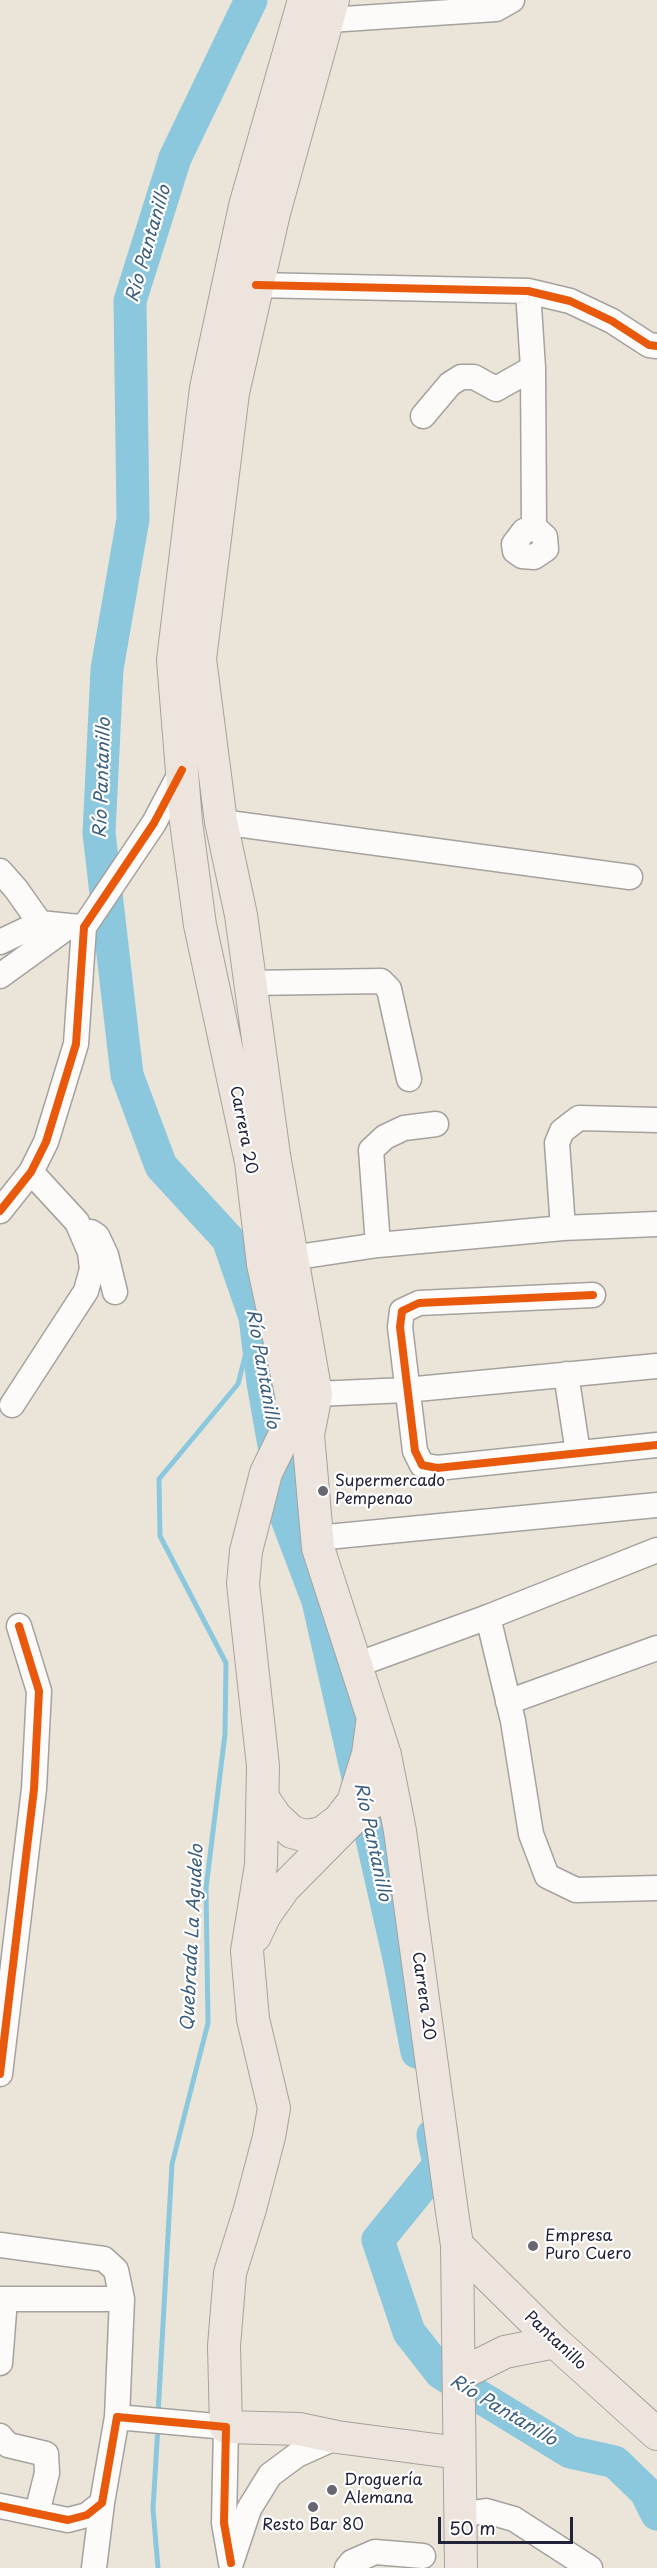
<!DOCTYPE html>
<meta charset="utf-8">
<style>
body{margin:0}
#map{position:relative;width:657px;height:2568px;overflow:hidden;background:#ebe5d9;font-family:"Playpen Sans",sans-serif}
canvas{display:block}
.scale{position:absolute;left:438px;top:2517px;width:135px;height:27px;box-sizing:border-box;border:3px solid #22223b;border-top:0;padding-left:8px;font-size:18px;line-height:21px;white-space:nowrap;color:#22223b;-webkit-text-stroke:4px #fff;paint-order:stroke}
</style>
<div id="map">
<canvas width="657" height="2568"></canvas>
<div class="scale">50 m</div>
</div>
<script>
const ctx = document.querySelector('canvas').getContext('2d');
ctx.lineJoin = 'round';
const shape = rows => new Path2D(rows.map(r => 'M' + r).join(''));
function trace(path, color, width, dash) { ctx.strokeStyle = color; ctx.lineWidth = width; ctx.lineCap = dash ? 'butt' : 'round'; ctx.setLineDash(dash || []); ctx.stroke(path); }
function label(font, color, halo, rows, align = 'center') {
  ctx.font = font + ' "Playpen Sans",sans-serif'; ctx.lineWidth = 4.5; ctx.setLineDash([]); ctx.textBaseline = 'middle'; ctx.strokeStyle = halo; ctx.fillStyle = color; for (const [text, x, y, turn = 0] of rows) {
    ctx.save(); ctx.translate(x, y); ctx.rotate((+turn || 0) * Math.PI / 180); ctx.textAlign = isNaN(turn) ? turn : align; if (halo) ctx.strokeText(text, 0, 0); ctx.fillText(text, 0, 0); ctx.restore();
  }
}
trace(shape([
 [158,2414,172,2164,208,2023,206,1888,225,1734,226,1663,160,1536,159,1479,238,1384,255,1317],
 [158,2426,153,2509,158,2568]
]), '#8bc8de', 5);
trace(shape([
 [251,0,175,158,130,301,133,519,107,669,99,833,127,1075,161,1166,228,1239,255,1317,263,1383,287,1519,318,1601,399,1958,417,2052],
 [433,2135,439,2165,378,2240,409,2332,441,2373,570,2452,615,2462,646,2492,657,2514]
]), '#8bc8de', 33);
const minor = shape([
 [329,20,496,9,512,0],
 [256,285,528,291,570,301,612,321,649,345,657,346],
 [528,291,533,368,534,527,524,531,514,544,515,551,522,556,534,557,546,549,545,537,534,527],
 [423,416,450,384,461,377,474,377,496,389,533,368],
 [221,822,630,877],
 [0,871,16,889,40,923,69,926],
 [0,942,40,923],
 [0,976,69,926,84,927],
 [250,983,381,981,389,989,409,1079],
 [0,1211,31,1172,46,1142,76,1044,84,927,154,823,182,770],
 [563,1228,557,1143,562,1131,579,1118,657,1120],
 [91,1232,97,1236,106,1255,115,1292],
 [378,1245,371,1150,385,1137,404,1128,436,1124],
 [291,1258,378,1245,563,1228,657,1224],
 [593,1295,419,1303,402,1311,400,1327,415,1451,422,1465,437,1468,657,1445],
 [566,1374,578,1453],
 [316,1394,406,1390,657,1366],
 [12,1405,86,1291,92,1269,90,1252,77,1222,31,1172],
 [317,1538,657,1505],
 [488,1617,513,1721,531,1834,547,1876,576,1890,657,1888],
 [356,1665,488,1617,657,1550],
 [508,1702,657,1648],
 [0,2074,34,1789,39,1691,19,1626],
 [0,2245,104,2259,116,2270,122,2299,117,2417],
 [0,2299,122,2299],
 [0,2363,5,2299],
 [0,2436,8,2445,46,2454,47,2473,37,2513],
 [0,2506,68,2520,87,2515,102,2503,117,2417,226,2427,224,2523,231,2563],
 [460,2515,486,2511,514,2519,590,2568],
 [232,2560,249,2509,270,2475,297,2455,337,2437],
 [94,2568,102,2503],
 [347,2568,352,2562,375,2552,423,2556]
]);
const major = shape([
 [304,0,245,206,206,388,173,660,186,822,200,925,251,1162,263,1264,292,1398,308,1435],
 [333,0,274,213,233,393,200,659,221,822,241,915,274,1155,316,1394,308,1435,318,1548,385,1755,400,1831,452,2212,457,2245,461,2568],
 [292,1398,285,1434,266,1473,255,1516,246,1551,243,1584,263,1766,261,1865,247,1951,253,2019,274,2108,269,2137,250,2209,230,2273,224,2346,226,2427,299,2429,337,2437,459,2453],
 [263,1798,276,1817,292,1832,306,1836,322,1833,339,1820,353,1802,368,1754,372,1724],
 [255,1936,265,1915,284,1888,360,1811,373,1801,385,1800,395,1805],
 [457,2245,555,2342,657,2434],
 [459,2375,505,2352,555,2342]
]);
trace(minor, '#a5a19e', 27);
trace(major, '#a5a19e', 34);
trace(minor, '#fcfbf9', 24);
trace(major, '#ede5dd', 32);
trace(shape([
 [256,285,528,291,570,301,612,321,649,345,657,346],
 [0,1211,31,1172,46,1142,76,1044,84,927,154,823,182,770],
 [593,1295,419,1303,402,1311,400,1327,415,1451,422,1465,437,1468,657,1445],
 [0,2074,34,1789,39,1691,19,1626],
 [0,2506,68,2520,87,2515,102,2503,117,2417,226,2427,224,2523,231,2563]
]), '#e8590c', 8);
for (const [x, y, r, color] of [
 [323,1491,6,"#686672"],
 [533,2246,6,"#686672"],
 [332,2490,6,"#686672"],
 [313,2507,6,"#686672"]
]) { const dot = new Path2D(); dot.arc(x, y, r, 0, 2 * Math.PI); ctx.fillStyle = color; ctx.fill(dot); trace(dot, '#fff', 2); }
label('16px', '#22223b', '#fff', [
 ["Carrera 20",243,1130,79],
 ["Carrera 20",423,1996,82],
 ["Pantanillo",555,2341,43]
]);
label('16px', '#22223b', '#fff', [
 ["Supermercado",335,1482],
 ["Pempenao",335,1500],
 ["Empresa",545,2237],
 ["Puro Cuero",545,2255],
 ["Droguería",344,2481],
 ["Alemana",344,2499],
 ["Resto Bar 80",313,2526,"center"]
], 'left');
label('italic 18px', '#3c5f7d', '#fff', [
 ["Río Pantanillo",149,244,-74],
 ["Río Pantanillo",103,778,-88],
 ["Río Pantanillo",262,1369,80],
 ["Río Pantanillo",372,1842,78],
 ["Quebrada La Agudelo",193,1938,-87],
 ["Río Pantanillo",503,2411,31]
]);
</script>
